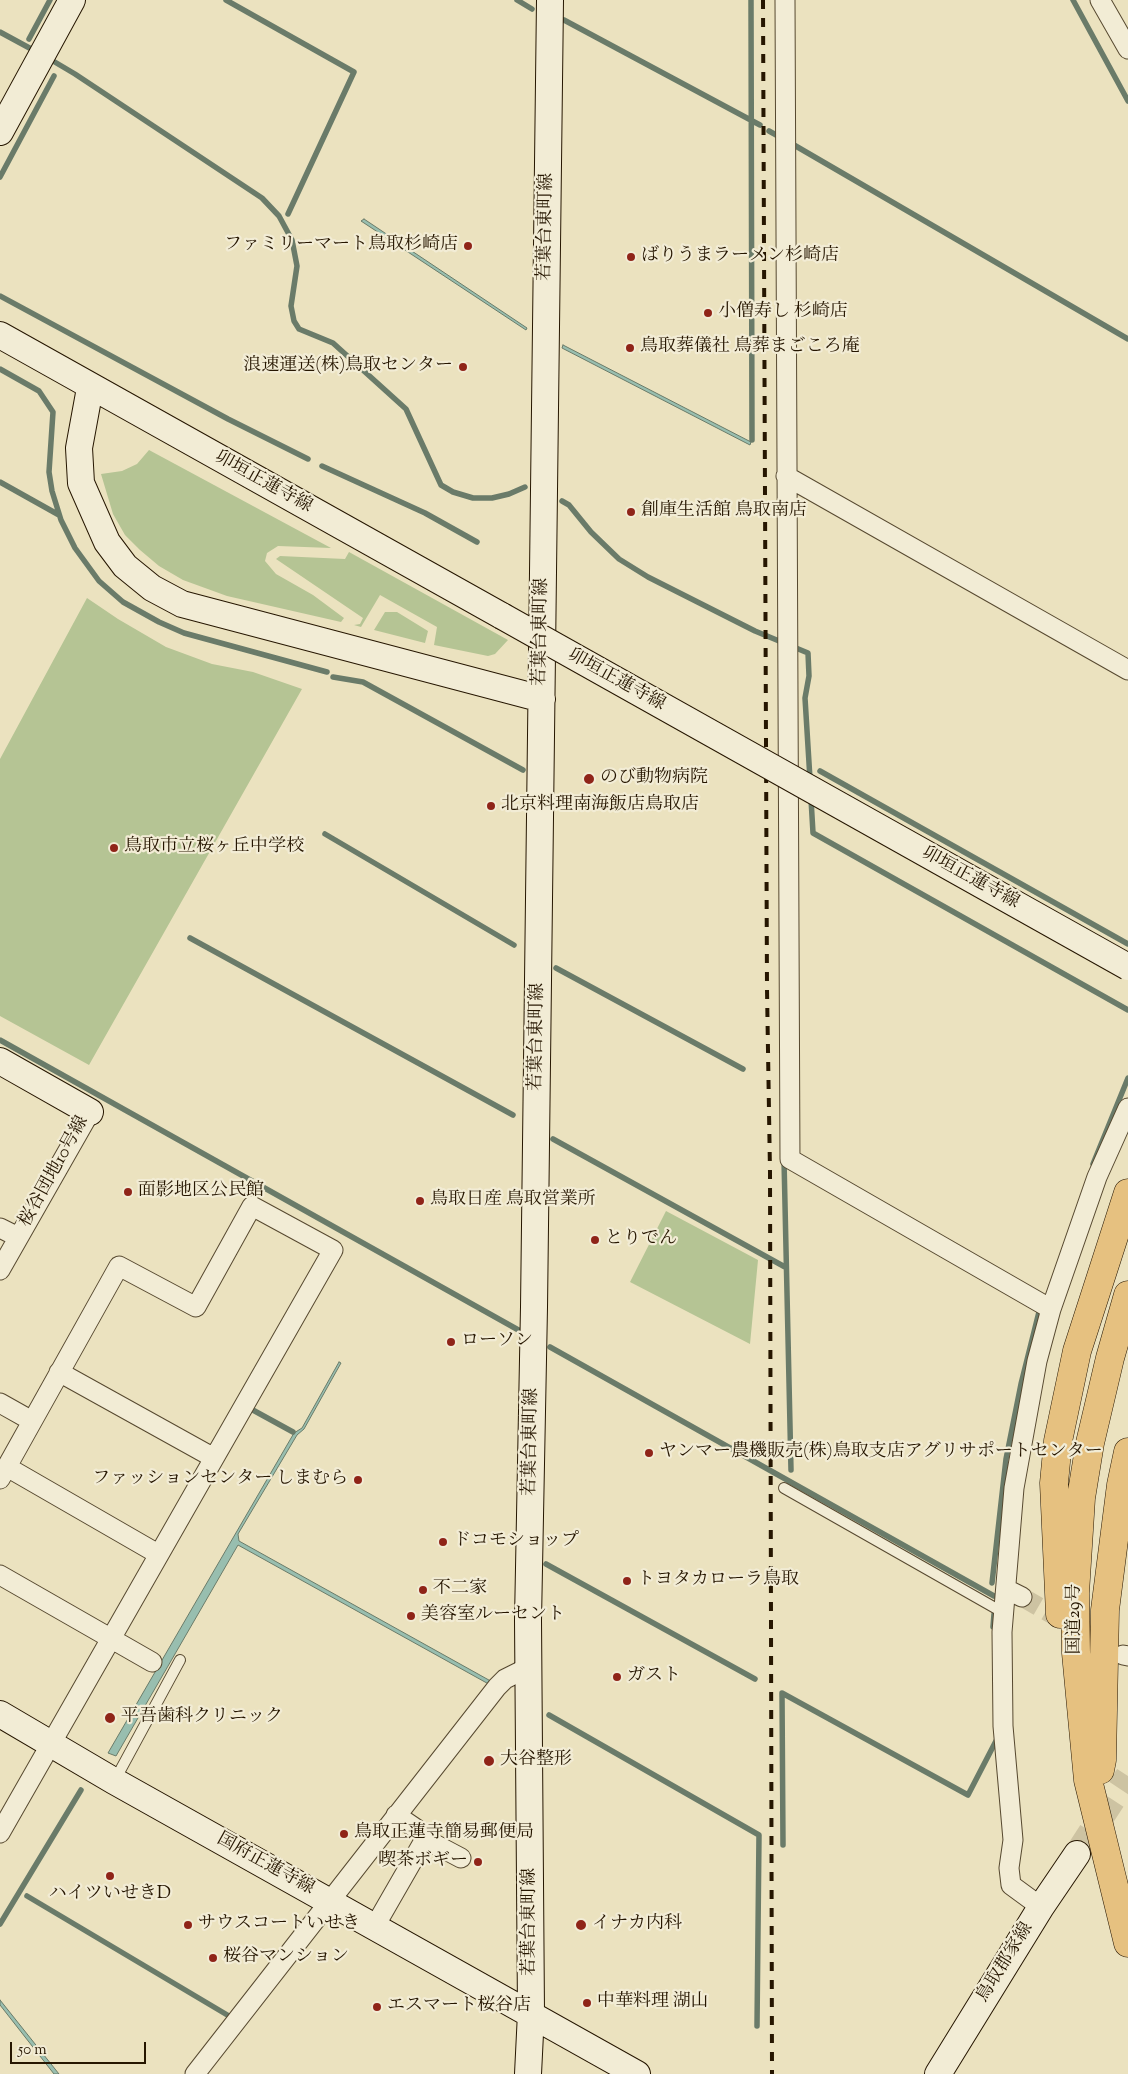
<!DOCTYPE html>
<meta charset="utf-8">
<style>
body{margin:0}
#map{position:relative;width:1128px;height:2074px;overflow:hidden;background:#ebe2bf;font-family:"Sorts Mill Goudy",serif}
canvas{display:block}
.scale{position:absolute;left:10px;top:2042px;width:136px;height:22px;box-sizing:border-box;border:2px solid #261600;border-top:0;padding-left:6px;font-size:15px;line-height:18px;white-space:nowrap;color:#261600;-webkit-text-stroke:4px #f2ecd5;paint-order:stroke}
</style>
<div id="map">
<canvas width="1128" height="2074"></canvas>
<div class="scale">50 m</div>
</div>
<script>
const ctx = document.querySelector('canvas').getContext('2d');
ctx.lineJoin = 'round';
function fill(path, color) { ctx.fillStyle = color; ctx.fill(path, 'evenodd'); }
const shape = rows => new Path2D(rows.map(r => 'M' + r).join(''));
function trace(path, color, width, dash) { ctx.strokeStyle = color; ctx.lineWidth = width; ctx.lineCap = dash ? 'butt' : 'round'; ctx.setLineDash(dash || []); ctx.stroke(path); }
function label(font, color, halo, rows, align = 'center') {
  ctx.font = font + ' "Sorts Mill Goudy","Noto Serif JP",serif'; ctx.lineWidth = 4.5; ctx.setLineDash([]); ctx.textBaseline = 'middle'; ctx.strokeStyle = halo; ctx.fillStyle = color; for (const [text, x, y, turn = 0] of rows) {
    ctx.save(); ctx.translate(x, y); ctx.rotate((+turn || 0) * Math.PI / 180); ctx.textAlign = isNaN(turn) ? turn : align; if (halo) ctx.strokeText(text, 0, 0); ctx.fillText(text, 0, 0); ctx.restore();
  }
}
fill(shape([
 [149,450,331,548,278,546,267,553,265,561,276,574,313,595,344,618,341,622,227,596,183,580,159,566,140,550,125,535,113,514,101,474,122,471,137,464],
 [349,552,508,640,495,654,488,656,434,645,437,627,380,595,361,627,354,625,360,624,363,618,276,559,280,556,345,559],
 [87,598,118,619,166,647,212,664,253,672,302,689,89,1065,0,1016,0,759],
 [385,612,397,612,428,631,425,643,374,630],
 [666,1211,758,1260,750,1344,630,1282]
]), '#b5c494');
const water = shape([
 [364,219,527,328,526,330,361,221,364,219],
 [563,345,751,442,750,445,562,348,563,345],
 [339,1362,341,1363,304,1429,297,1435,238,1534,239,1541,496,1684,494,1687,238,1545,116,1756,108,1753,294,1433,302,1428,339,1362],
 [0,2000,59,2074,54,2074,0,2005,0,2000]
]);
fill(water, '#98beaf');
trace(water, '#6a7b69', 1);
trace(shape([
 [226,0,354,72,288,214],
 [517,0,532,9],
 [751,0,752,440],
 [1073,0,1128,101],
 [564,20,760,125],
 [0,32,35,51],
 [29,39,50,0],
 [48,58,75,74,262,198,279,216,292,240,297,266,291,306,294,321,299,329,333,343,406,409,441,485,453,492,473,498,492,498,509,494,525,487],
 [769,131,778,136],
 [794,145,1128,339],
 [0,177,54,76],
 [0,296,228,419,308,459],
 [0,369,39,391,53,412,49,472,52,491,61,520,75,548,99,581,123,602,159,622,184,633,327,672],
 [322,466,425,513,477,542],
 [0,482,59,515],
 [562,501,569,505,591,532,619,559,648,577,755,631,808,653,809,676,805,698,810,779],
 [333,677,363,682,523,770],
 [820,771,1128,944],
 [811,799,813,833,1128,1010],
 [325,834,514,945],
 [190,938,513,1115],
 [556,968,743,1069],
 [0,1040,522,1332],
 [553,1139,785,1267],
 [784,1160,791,1470],
 [1093,1164,1128,1078],
 [550,1347,994,1596],
 [251,1409,293,1432],
 [546,1564,755,1679],
 [992,1583,1006,1459,1021,1384,1039,1312],
 [993,1627,994,1614],
 [549,1715,759,1835,757,2026],
 [783,1845,782,1693,968,1795,997,1739],
 [27,1896,229,2016],
 [0,1924,81,1790]
]), '#6a7b69', 5.5);
trace(shape([
 [1022,1597,1112,1649]
]), '#cdc3a2', 19, [19, 9]);
trace(shape([
 [1077,1854,1128,1776]
]), '#cdc3a2', 26, [26, 13]);
const lane = shape([
 [784,1488,1004,1613],
 [115,1780,180,1660]
]);
const street = shape([
 [785,0,790,1159,1051,1309],
 [1100,0,1128,49],
 [786,476,1128,670],
 [0,1228,18,1237],
 [0,1270,90,1112],
 [59,1372,214,1458],
 [0,1403,32,1421],
 [7,1467,158,1554],
 [0,1479,119,1266,196,1307,252,1206,333,1250,0,1833],
 [0,1575,152,1662],
 [1006,1589,1022,1597],
 [1123,1655,1128,1656],
 [425,1839,461,1858],
 [1041,1907,1011,1885,1009,1868,1013,1840,1003,1726,1002,1632,1014,1488,1037,1361,1051,1309,1097,1177,1128,1108],
 [375,1926,425,1839,424,1834,396,1815],
 [195,2074,497,1687,505,1679,529,1667]
]);
const secondary = shape([
 [0,132,72,0],
 [0,335,502,616],
 [90,388,79,448,81,483,107,542,125,566,152,588,182,604,542,699],
 [0,1061,90,1112],
 [0,1714,114,1781,637,2074],
 [528,2074,531,2013,528,1620,534,1307,550,0],
 [938,2074,1041,1907,1077,1854]
]);
const highway = shape([
 [1128,1295,1110,1358,1090,1443,1081,1498,1075,1593,1076,1653,1088,1780,1128,1943],
 [1060,1614,1054,1483,1058,1441,1077,1351,1128,1193],
 [1100,1770,1102,1760,1105,1610,1121,1485,1128,1452]
]);
trace(lane, '#574930', 12);
trace(street, '#574930', 21);
trace(secondary, '#261600', 28);
trace(highway, '#261600', 29);
trace(lane, '#f2ecd5', 10);
trace(street, '#f2ecd5', 19);
trace(secondary, '#f2ecd5', 26);
trace(highway, '#e6c180', 28);
trace(shape([
 [763,0,767,989,770,1172,772,2074]
]), '#261600', 4, [9, 9]);
const secondaryBridge = shape([
 [502,616,1128,967]
]);
trace(secondaryBridge, '#261600', 28, []);
trace(secondaryBridge, '#f2ecd5', 26);
for (const [x, y, r, color] of [
 [468,246,5,"#8f2418"],
 [631,257,5,"#8f2418"],
 [708,313,5,"#8f2418"],
 [630,348,5,"#8f2418"],
 [463,367,5,"#8f2418"],
 [631,512,5,"#8f2418"],
 [589,779,6,"#8f2418"],
 [491,806,5,"#8f2418"],
 [114,848,5,"#8f2418"],
 [128,1192,5,"#8f2418"],
 [420,1201,5,"#8f2418"],
 [595,1240,5,"#8f2418"],
 [451,1342,5,"#8f2418"],
 [649,1453,5,"#8f2418"],
 [358,1480,5,"#8f2418"],
 [443,1542,5,"#8f2418"],
 [627,1581,5,"#8f2418"],
 [423,1590,5,"#8f2418"],
 [411,1616,5,"#8f2418"],
 [617,1677,5,"#8f2418"],
 [110,1718,6,"#8f2418"],
 [489,1761,6,"#8f2418"],
 [344,1834,5,"#8f2418"],
 [478,1862,5,"#8f2418"],
 [110,1876,5,"#8f2418"],
 [188,1925,5,"#8f2418"],
 [581,1925,6,"#8f2418"],
 [213,1958,5,"#8f2418"],
 [587,2003,5,"#8f2418"],
 [377,2007,5,"#8f2418"]
]) { const dot = new Path2D(); dot.arc(x, y, r, 0, 2 * Math.PI); ctx.fillStyle = color; ctx.fill(dot); trace(dot, '#f2ecd5', 2); }
label('18px', '#261600', '#f2ecd5', [
 ["若葉台東町線",547,227,-89],
 ["卯垣正蓮寺線",263,483,29],
 ["若葉台東町線",542,632,-89],
 ["卯垣正蓮寺線",616,681,29],
 ["卯垣正蓮寺線",970,879,29],
 ["若葉台東町線",538,1037,-89],
 ["桜谷団地10号線",55,1172,-61],
 ["若葉台東町線",532,1442,-89],
 ["国道29号",1076,1619,-90],
 ["国府正蓮寺線",265,1865,29],
 ["若葉台東町線",531,1922,-90],
 ["鳥取郡家線",1006,1963,-58]
]);
label('18px', '#261600', '#f2ecd5', [
 ["ファミリーマート鳥取杉崎店",458,246,"right"],
 ["ばりうまラーメン杉崎店",641,257],
 ["小僧寿し 杉崎店",718,313],
 ["鳥取葬儀社 鳥葬まごころ庵",640,348],
 ["浪速運送(株)鳥取センター",453,367,"right"],
 ["創庫生活館 鳥取南店",641,512],
 ["のび動物病院",600,779],
 ["北京料理南海飯店鳥取店",501,806],
 ["鳥取市立桜ヶ丘中学校",124,848],
 ["面影地区公民館",138,1192],
 ["鳥取日産 鳥取営業所",430,1201],
 ["とりでん",605,1240],
 ["ローソン",461,1342],
 ["ヤンマー農機販売(株)鳥取支店アグリサポートセンター",659,1453],
 ["ファッションセンター しまむら",348,1480,"right"],
 ["ドコモショップ",453,1542],
 ["トヨタカローラ鳥取",637,1581],
 ["不二家",433,1590],
 ["美容室ルーセント",421,1616],
 ["ガスト",627,1677],
 ["平吾歯科クリニック",121,1718],
 ["大谷整形",500,1761],
 ["鳥取正蓮寺簡易郵便局",354,1834],
 ["喫茶ボギー",468,1862,"right"],
 ["ハイツいせきD",110,1895,"center"],
 ["サウスコートいせき",198,1925],
 ["イナカ内科",592,1925],
 ["桜谷マンション",223,1958],
 ["中華料理 湖山",597,2003],
 ["エスマート桜谷店",387,2007]
], 'left');
</script>
